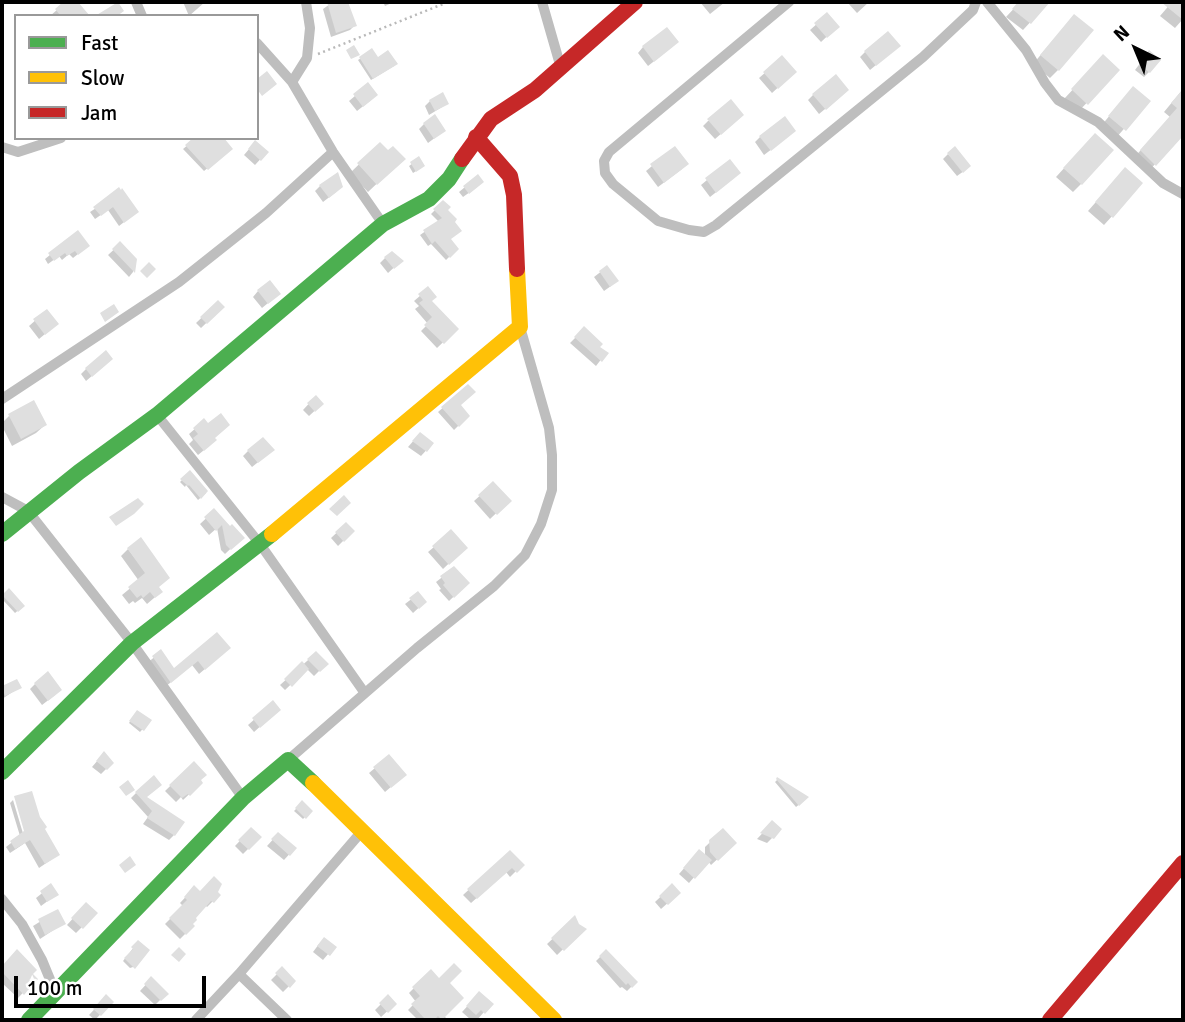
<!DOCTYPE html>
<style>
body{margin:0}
#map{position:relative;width:1185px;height:1022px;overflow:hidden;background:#fff;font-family:Signika,sans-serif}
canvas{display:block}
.frame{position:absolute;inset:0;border:4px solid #000;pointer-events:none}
.legend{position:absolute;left:14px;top:14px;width:245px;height:126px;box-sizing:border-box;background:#fff;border:2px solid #999;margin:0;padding:9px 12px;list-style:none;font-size:21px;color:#000}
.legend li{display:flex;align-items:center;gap:14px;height:35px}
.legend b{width:35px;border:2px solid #999}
.north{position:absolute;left:1101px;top:14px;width:70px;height:70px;-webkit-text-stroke:5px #fff;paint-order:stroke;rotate:317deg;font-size:19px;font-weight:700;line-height:28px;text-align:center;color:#000}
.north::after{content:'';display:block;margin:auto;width:24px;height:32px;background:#000;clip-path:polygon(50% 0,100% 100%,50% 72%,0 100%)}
.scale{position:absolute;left:14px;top:976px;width:192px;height:32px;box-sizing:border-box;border:4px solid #000;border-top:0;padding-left:9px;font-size:21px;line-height:24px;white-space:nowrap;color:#000;-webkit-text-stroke:5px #fff;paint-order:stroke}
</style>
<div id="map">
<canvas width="1185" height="1022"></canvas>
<div class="frame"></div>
<ul class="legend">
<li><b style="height:9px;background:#4caf50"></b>Fast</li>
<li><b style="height:9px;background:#ffc107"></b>Slow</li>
<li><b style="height:9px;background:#c62828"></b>Jam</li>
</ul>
<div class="north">N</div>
<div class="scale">100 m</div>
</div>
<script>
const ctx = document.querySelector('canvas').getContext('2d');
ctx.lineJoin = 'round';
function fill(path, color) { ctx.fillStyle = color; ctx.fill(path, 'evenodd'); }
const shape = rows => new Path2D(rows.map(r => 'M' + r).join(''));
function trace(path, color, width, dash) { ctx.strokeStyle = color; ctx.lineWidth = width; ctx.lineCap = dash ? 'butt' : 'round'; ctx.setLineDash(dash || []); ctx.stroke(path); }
fill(shape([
 [66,2,76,2,88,16,50,16],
 [183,2,205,2,189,16],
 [333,2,347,2,355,25,350,30,331,37,323,9],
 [383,2,394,2,385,6],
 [700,2,725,2,710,14],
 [847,2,869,2,857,13],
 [1020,2,1049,2,1023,30,1006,17],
 [1172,2,1183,2,1183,19,1175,28,1160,16],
 [827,15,837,27,821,42,810,30],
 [1066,25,1058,70,1050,78,1033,64],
 [643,47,672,47,648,66,638,53],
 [893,51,870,70,860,57,865,52],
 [1103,57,1118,70,1078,112,1064,99],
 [361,58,378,59,394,66,371,80,358,60],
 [782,58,795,72,772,93,759,78],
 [1144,58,1149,72,1144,77,1135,70],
 [368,85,371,100,357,111,349,101],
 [1183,89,1183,133,1147,173,1132,160,1170,117,1164,112],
 [813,95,842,95,819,114,808,100],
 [1125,97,1148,101,1116,138,1101,126],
 [430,101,447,104,429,115,425,106],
 [737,120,715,139,703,126,708,121],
 [424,124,444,131,428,143,419,129],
 [789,136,764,155,755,142,760,137],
 [195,139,231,149,204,171,183,149],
 [255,142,267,152,255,165,244,155],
 [1087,143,1081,184,1073,192,1056,177],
 [380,144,388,153,403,159,368,192,350,173],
 [674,148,682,169,658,187,646,171],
 [948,154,964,171,957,176,943,159],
 [419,159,421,168,413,173,409,166],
 [730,161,734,178,710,197,701,185],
 [1117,178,1141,184,1104,225,1088,211],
 [320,186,336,192,323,202,315,191],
 [465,187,477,187,463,197,459,192],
 [122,191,132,216,119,226,108,210,95,219,90,212],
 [443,202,449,240,457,249,446,260,431,244,428,246,420,235,439,222,431,214],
 [77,233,83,250,73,258,69,254,62,260,59,256,48,264,45,259],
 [120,244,135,259,133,272,129,277,108,255],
 [385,258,401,261,388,273,380,263],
 [607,267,611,286,604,291,594,277],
 [428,289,430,302,457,329,437,348,421,331,428,324,415,309,419,306,414,301],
 [258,291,273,299,262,308,253,297],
 [218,302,223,307,201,328,196,323],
 [46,311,51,329,39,339,29,326],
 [584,329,597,347,606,353,596,366,570,343],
 [106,364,86,381,81,374,86,369],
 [468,386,458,405,468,416,454,430,438,412],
 [315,397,322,404,309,416,303,410],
 [9,416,45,425,36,433,12,446,2,426,2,423],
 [204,421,213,438,209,446,198,455,189,444,193,440,189,434],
 [415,439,432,444,421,456,408,447],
 [248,451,267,455,252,467,243,456],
 [190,472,206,493,198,500,186,485,185,487,180,482],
 [493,484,509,501,490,519,474,501],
 [214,511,242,538,225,554,221,550,217,528,209,535,200,524],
 [346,524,353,531,338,546,331,538],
 [434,547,465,548,443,569,428,552],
 [128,549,161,592,147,604,142,598,135,603,133,601,129,604,122,595,139,581,121,556],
 [454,568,468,583,449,601,439,590,441,589,436,582],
 [9,590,23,606,15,613,2,599],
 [418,594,425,602,413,613,405,604],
 [217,634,224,653,199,674,192,665,165,687,147,663,161,652,174,670],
 [316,653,326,664,314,676,307,669,285,690,280,685],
 [17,681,20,687,2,699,2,688],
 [35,684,55,695,42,705,30,689],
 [273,703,273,715,254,732,248,725],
 [135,714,150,721,140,732,129,723],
 [104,753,112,763,101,774,92,767],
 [194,763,201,783,183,800,181,797,176,802,165,791],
 [375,768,399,780,385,792,369,773],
 [778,779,807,798,796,807,775,782],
 [31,793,38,818,45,827,43,829,58,855,39,868,25,843,10,853,6,847,20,836,10,803,13,800,25,840,28,839,17,798,14,798],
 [136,793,145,798,174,835,169,840,143,824,148,817,131,798],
 [302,803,311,811,303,819,294,811],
 [772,823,780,830,767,843,757,839],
 [251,829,260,837,243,854,235,846],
 [723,830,735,843,711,865,708,861,689,883,679,874,694,857,705,857,705,847],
 [278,834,295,848,284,860,267,846],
 [510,852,522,865,510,877,506,872,471,903,463,895],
 [51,886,57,894,41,906,36,898],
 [672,886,679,893,661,909,655,902],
 [194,888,200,893,215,892,219,895,207,907,205,905,191,924,193,926,180,939,165,924,183,906,180,903],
 [86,904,96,913,76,933,67,925],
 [57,911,64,923,40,939,33,926],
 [575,918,577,925,584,929,557,955,547,944],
 [138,942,136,966,130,968,123,961],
 [319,944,334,947,323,960,313,952],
 [606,951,636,982,627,991,622,987,620,988,596,961],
 [17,952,36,979,18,998,2,983,2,968],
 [282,969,294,981,283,992,271,980],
 [431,971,439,980,447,983,444,1016,448,1020,418,1020,408,1010,416,1002,409,993],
 [151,979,166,994,155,1005,140,991],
 [106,997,112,1002,95,1020,89,1015],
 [388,997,395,1004,381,1017,375,1010],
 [474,999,491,1004,477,1020,471,1020,462,1012]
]), '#0003');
fill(shape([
 [63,2,78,2,90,16,61,16,55,9],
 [118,2,124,11,117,16,95,16],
 [327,2,348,2,357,26,336,33],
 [1018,2,1050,2,1031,24,1012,9],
 [1161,2,1183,2,1183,20],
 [827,12,840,27,827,38,814,23],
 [1074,14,1094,30,1059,71,1040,55],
 [667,27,679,42,654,62,642,46],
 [888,31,901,46,876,66,864,51],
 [354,45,360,55,351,59,346,50],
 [372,48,378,57,388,50,398,64,373,79,359,57],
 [1149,50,1161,60,1150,73,1139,64],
 [1103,54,1120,70,1088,105,1071,89],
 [782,55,797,72,778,89,763,72],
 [267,71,277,84,262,96,257,89,257,79],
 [836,74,849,90,826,110,812,94],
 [368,82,378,95,363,107,353,94],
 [1133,86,1151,101,1126,131,1108,116],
 [1183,89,1183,136,1156,166,1140,150,1177,108,1171,103],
 [443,92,449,104,435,111,429,100],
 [731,99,744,115,721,135,707,119],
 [435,114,446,131,434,139,423,123],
 [785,116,796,131,771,151,759,136],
 [1095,133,1114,150,1082,185,1063,168],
 [193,138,224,138,233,149,208,170,185,145],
 [255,140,269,152,261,161,248,149],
 [380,142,388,150,393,146,406,159,377,185,357,163],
 [675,146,689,164,664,183,650,164],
 [955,146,971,166,963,173,947,153],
 [419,156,425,166,416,172,410,162],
 [730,159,741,173,716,193,705,178],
 [1125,167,1143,183,1113,218,1095,202],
 [338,172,343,187,329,198,319,185],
 [478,174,484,182,469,194,463,186],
 [119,187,121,190,122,188,139,212,124,223,113,207,101,216,93,207],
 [443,200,451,207,448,210,457,219,455,222,462,231,451,239,459,249,450,258,435,241,432,244,423,230,442,218,433,209],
 [78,230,90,246,78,255,75,251,67,256,65,253,54,261,48,253],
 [120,241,137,259,135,273,112,249],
 [392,251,404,261,394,269,384,257],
 [149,262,156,269,147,278,140,271],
 [607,265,619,281,610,287,599,271],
 [270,280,281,294,268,304,257,290],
 [428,286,437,297,432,301,459,329,444,344,424,325,432,317,419,303,423,300,418,294],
 [218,300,225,307,207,324,200,317],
 [114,304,119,312,105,322,100,313],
 [47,309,59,324,45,335,33,319],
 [584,326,603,344,600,347,609,353,602,362,574,337],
 [106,350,113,359,92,377,85,368],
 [468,384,476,392,461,405,470,416,459,427,441,407],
 [316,395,324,404,315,412,307,403],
 [34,400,47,425,21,439,8,414],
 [221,413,230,425,215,438,217,440,204,451,193,438,198,434,193,428,204,418,208,423],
 [420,432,434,443,427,452,412,441],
 [263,437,275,450,258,463,247,450],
 [190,470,208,491,201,499,189,485,188,486,180,479],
 [493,481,512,501,497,515,478,495],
 [344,495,351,503,337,516,329,509],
 [138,498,144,504,134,514,116,526,109,517],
 [214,508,230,526,232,524,245,538,231,550,226,545,222,525,216,531,204,517],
 [346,522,355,531,344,542,335,532],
 [451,529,468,548,449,565,432,546],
 [141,537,170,578,159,587,163,592,155,598,150,592,143,598,141,595,137,598,128,587,145,573,127,548],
 [454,566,470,583,454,598,443,585,445,583,440,576],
 [9,588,25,606,18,612,2,595],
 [418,591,427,602,419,609,409,598],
 [217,632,231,648,205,670,198,661,171,683,152,656,161,649,174,668],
 [316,651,329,664,320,672,307,659],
 [302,661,309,669,292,687,284,679],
 [48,671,62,690,48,701,34,683],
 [17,679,22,688,5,696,2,686],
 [273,700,281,710,260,728,252,718],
 [137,710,152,720,144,731,129,721],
 [104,751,114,763,107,770,96,761],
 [389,754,407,775,391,788,373,767],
 [194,761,207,775,201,780,203,783,190,796,188,794,182,798,169,785],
 [154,775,162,785,147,797,185,822,175,836,147,818,152,811,135,792],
 [777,777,809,797,799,806,776,779],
 [128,780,135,790,126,796,119,787],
 [32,791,40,817,47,827,45,829,60,855,45,864,30,840,15,849,10,841,24,831,14,796],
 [302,800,313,811,306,819,295,808],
 [772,820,782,829,774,839,760,833],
 [251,827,262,837,249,850,238,840],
 [723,828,737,843,718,861,710,852,709,840],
 [278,832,297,848,290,856,271,839],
 [699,849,712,860,695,879,683,868],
 [510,850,525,865,517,873,512,868,477,899,467,889],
 [130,856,136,865,125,873,119,865],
 [214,876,222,884,218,892,221,895,214,903,211,901,196,918,197,920,193,924,195,926,186,935,169,918,187,900,184,897,194,885,200,891],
 [51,883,59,895,47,902,40,891],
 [672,883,681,893,668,905,659,896],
 [86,902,98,913,83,929,71,918],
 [58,909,66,924,45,935,38,919],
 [575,915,579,924,587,929,564,951,551,938],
 [324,937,337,947,330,956,317,946],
 [138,940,150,950,135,969,124,958,133,949,131,947],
 [179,947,186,954,179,962,171,955],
 [17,949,37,970,33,974,38,979,24,995,2,972,2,966],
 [606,949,638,982,632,988,628,983,626,985,599,956],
 [454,963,462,971,450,983,464,998,442,1020,438,1016,434,1020,426,1020,411,1004,420,996,412,987,431,969,439,978],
 [282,966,296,981,290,988,275,973],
 [151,976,169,994,161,1001,144,984],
 [479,991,494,1004,485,1014,481,1010,476,1015,466,1006],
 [106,994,114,1002,101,1016,93,1009],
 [388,994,397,1004,388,1013,379,1003]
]), '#dfdfdf');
trace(shape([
 [318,54,448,2]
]), '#b9b9b9', 2.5, [2, 3.5]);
trace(shape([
 [136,2,142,16],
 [306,2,310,28,307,58,292,82,333,152,383,224],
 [542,2,561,68],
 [789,2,609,152,604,161,605,173,613,184,658,221,689,230,704,232,716,225,923,57,973,10,976,2],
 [987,2,1026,50,1045,83,1058,100,1098,122,1163,183,1183,194],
 [257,43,292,82],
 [2,147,18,152,61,138],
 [2,399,179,282,266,213,333,152],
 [157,415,260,544,364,692],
 [2,497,28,511,132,643,243,798],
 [288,760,417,648,494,586,525,555,541,524,552,490,552,455,549,428,520,327],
 [2,899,22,924,42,960,56,994],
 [239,974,287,1020],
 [196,1020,239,974,363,830]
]), '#bebebe', 10);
trace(shape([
 [2,534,79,472,157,415,383,224,429,199,449,179,462,159],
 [2,772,132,643,272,534],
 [29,1020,243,798,288,760,313,783]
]), '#4caf50', 16);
trace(shape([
 [272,534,520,327,517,269],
 [313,783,554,1020]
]), '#ffc107', 16);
trace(shape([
 [476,137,510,176,514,195,517,269],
 [462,159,491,119,535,90,635,2],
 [1050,1020,1183,863]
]), '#c62828', 16);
</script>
